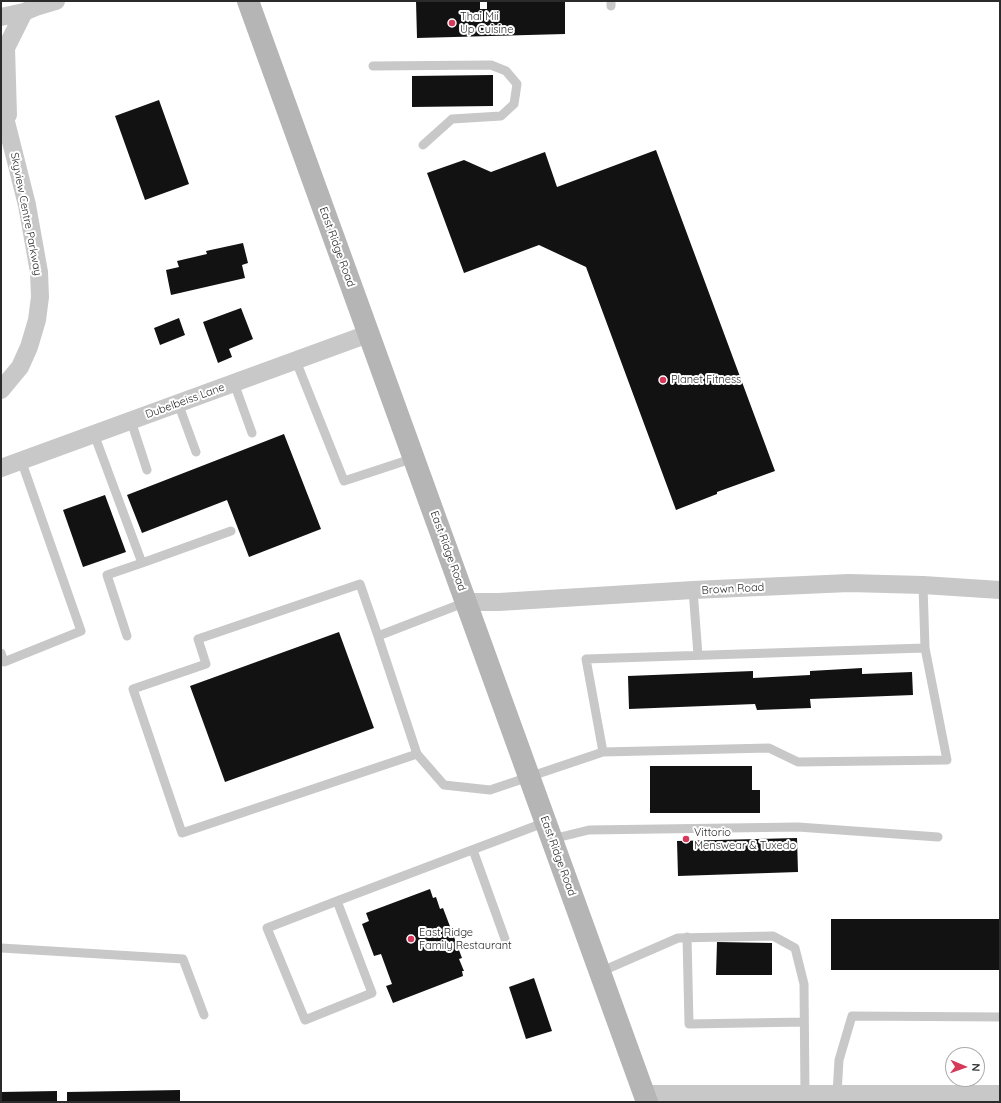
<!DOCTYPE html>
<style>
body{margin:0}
#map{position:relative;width:1001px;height:1103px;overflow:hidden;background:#fff;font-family:Quicksand,sans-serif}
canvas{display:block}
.frame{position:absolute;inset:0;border:2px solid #2b2b2b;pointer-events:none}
.north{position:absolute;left:945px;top:1047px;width:40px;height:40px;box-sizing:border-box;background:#fff;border:1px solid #aaa;border-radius:50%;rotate:92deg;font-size:11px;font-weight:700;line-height:16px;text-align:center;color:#2b2b2b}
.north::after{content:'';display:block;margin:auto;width:14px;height:18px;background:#d6395a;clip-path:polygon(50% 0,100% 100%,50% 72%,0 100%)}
</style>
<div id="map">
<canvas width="1001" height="1103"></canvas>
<div class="frame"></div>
<div class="north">N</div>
</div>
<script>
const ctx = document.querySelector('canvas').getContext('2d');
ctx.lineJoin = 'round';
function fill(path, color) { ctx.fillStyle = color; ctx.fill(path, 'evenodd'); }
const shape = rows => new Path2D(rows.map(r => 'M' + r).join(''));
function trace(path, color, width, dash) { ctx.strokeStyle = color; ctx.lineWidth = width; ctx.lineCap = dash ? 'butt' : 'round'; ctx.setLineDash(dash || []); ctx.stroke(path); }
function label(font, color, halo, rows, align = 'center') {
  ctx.font = font + ' Quicksand,sans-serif'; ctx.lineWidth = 4; ctx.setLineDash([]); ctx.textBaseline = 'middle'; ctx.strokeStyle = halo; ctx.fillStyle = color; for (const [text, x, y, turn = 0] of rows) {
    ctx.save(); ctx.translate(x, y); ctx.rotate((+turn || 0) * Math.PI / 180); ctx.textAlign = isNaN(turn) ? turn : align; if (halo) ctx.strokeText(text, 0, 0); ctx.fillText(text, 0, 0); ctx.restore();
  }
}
fill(shape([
 [416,1,480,1,480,9,487,9,487,1,565,1,565,34,417,38],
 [493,75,493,106,412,107,412,76],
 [159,100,189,184,145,200,115,116],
 [656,150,775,471,717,492,717,494,676,510,586,267,539,245,464,273,427,173,464,160,491,172,545,152,557,187],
 [243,243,248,263,242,265,245,278,171,295,166,270,179,267,177,261,207,254,206,251],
 [241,308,253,339,229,349,232,357,218,363,203,322],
 [179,318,185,335,160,345,154,328],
 [284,434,321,529,249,557,227,500,142,533,127,495],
 [105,495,126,552,83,567,63,510],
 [339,632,374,728,225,782,190,686],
 [862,668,862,674,912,672,913,695,810,699,811,708,757,710,755,704,629,709,628,676,753,671,753,678,810,675,810,671],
 [650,766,752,766,752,790,760,790,760,813,650,813],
 [797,838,798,872,678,876,677,841],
 [430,889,433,898,436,897,440,909,443,908,462,958,459,959,464,971,462,971,463,976,393,1003,386,986,392,984,381,954,374,956,362,924,369,921,366,913],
 [831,919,1000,919,1000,970,831,970],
 [717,942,772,943,772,975,716,975],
 [534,978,552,1031,526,1039,509,987],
 [180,1090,180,1102,67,1102,67,1092],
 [57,1091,57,1102,1,1102,1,1092]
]), '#121212');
trace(shape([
 [611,1,611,6],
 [373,66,491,65,506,71,517,84,514,104,501,116,452,119,423,145],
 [296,361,344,481,414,458],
 [234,383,252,433],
 [178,403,196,452],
 [131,421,147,470],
 [94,434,142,563,231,531],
 [693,590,698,655],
 [127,636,107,575,142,563],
 [378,636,360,584,198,639,206,664,133,689,182,833,417,754,378,636,466,602],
 [1,653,4,662,81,631,21,460],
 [603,752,586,659,925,648],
 [417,754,444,785,490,790,603,752,769,748,798,762,947,760,925,648,923,585],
 [552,839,589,830,798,827,938,837],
 [473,850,505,939],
 [337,901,372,993,305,1020,267,928,337,901,546,822],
 [687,937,689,1024,804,1022],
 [1,948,183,959,204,1015],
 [600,972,678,938,773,936,795,948,804,984,805,1094],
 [837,1094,839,1060,852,1016,1000,1017]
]), '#c8c8c8', 9);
trace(shape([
 [1,17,24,12,36,7,56,1],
 [1,102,27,205,39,272,40,297,37,320,29,347,20,367,1,390],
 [8,115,6,48,24,12],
 [1,468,368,334],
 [466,602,499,602,693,590,849,583,923,585,1000,590],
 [645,1094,1000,1094]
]), '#c8c8c8', 18);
trace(shape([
 [248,1,647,1102]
]), '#b5b5b5', 22);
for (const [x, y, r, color] of [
 [452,23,4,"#d6395a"],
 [663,380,4,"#d6395a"],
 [686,839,4,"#d6395a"],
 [411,939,4,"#d6395a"]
]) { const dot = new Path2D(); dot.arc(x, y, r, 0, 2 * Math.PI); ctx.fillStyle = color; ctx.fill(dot); trace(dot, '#fff', 1.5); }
label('11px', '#2b2b2b', '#fff', [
 ["Thai Mii",460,17],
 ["Up Cuisine",460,30],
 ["Planet Fitness",671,380],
 ["Vittorio",694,833],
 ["Menswear & Tuxedo",694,846],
 ["East Ridge",419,933],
 ["Family Restaurant",419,946]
], 'left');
label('11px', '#2b2b2b', '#fff', [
 ["Skyview Centre Parkway",26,214,79],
 ["East Ridge Road",337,247,70],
 ["Dubelbeiss Lane",185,401,-20],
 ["East Ridge Road",448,551,70],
 ["Brown Road",733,589,-3],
 ["East Ridge Road",558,856,70]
]);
</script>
